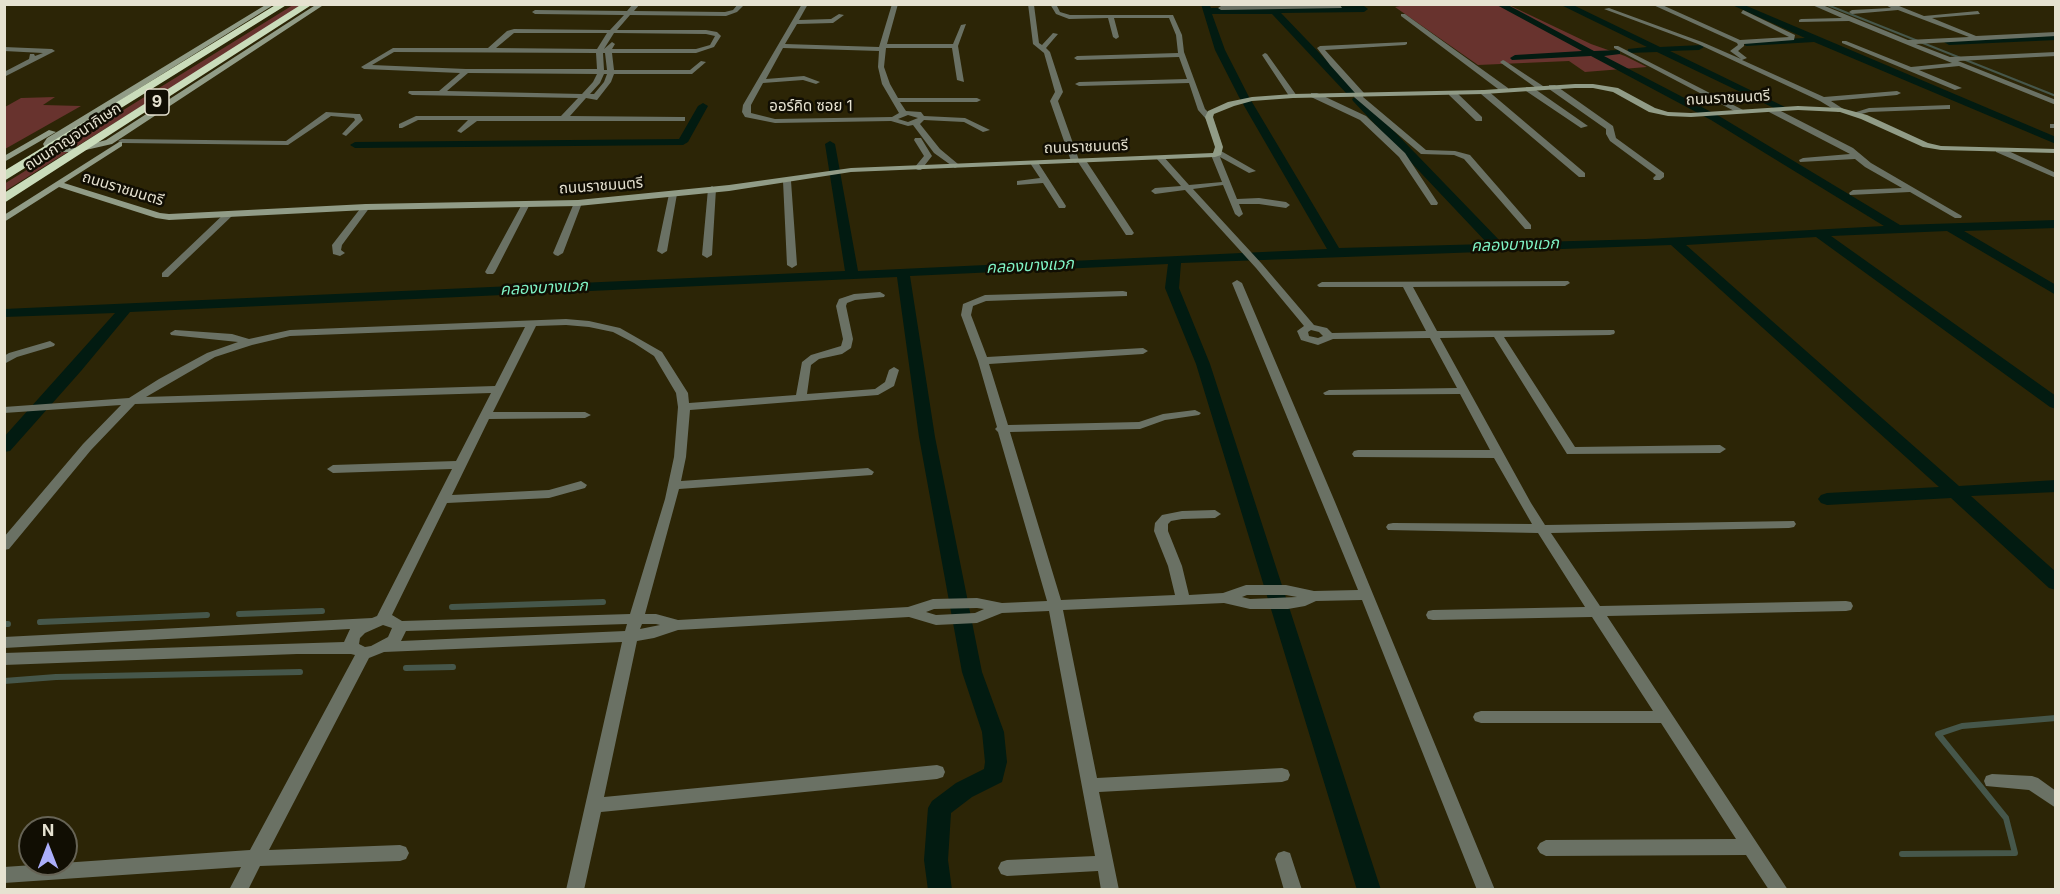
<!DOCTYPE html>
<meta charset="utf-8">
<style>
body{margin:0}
#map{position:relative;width:2060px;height:894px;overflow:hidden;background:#2c2506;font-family:Inter,sans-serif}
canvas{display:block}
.frame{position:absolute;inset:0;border:6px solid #e6e2d1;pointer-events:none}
.north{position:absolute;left:18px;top:816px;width:60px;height:60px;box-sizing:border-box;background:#110e03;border:2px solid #666355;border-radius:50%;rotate:0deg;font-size:16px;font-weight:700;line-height:24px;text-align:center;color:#e6e2d1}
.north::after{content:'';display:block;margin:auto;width:21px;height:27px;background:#acaffb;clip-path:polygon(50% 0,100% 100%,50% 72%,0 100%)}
</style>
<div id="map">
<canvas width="2060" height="894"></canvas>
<div class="frame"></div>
<div class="north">N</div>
</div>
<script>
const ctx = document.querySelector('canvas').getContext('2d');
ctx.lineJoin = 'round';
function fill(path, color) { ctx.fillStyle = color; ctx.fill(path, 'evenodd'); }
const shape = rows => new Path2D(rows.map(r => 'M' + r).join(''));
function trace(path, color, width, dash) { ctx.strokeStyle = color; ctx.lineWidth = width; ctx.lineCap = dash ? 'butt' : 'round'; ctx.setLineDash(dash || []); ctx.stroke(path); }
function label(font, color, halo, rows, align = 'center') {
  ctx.font = font + ' Inter,"Noto Sans Thai",sans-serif'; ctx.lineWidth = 5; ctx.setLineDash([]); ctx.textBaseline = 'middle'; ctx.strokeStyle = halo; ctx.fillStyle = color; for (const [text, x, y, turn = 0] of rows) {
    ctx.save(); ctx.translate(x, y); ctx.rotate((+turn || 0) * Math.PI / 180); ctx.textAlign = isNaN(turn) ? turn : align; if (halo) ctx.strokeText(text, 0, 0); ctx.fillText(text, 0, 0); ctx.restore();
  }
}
fill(shape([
 [293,5,304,5,5,191,4,184],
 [1400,6,1511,6,1591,44,1625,56,1647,67,1585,72,1569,61,1478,65,1395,7],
 [55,97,43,105,81,106,5,149,5,107,21,98]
]), '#68332e');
trace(shape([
 [1825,4,2056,96]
]), '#46574b', 2);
trace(shape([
 [452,607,603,602],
 [239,614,322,611],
 [40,622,207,615],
 [4,624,8,624],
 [406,668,453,667],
 [4,681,56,677,300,672],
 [1902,854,2015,853,2006,818,1938,734,1962,726,2056,718]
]), '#46574b', 6);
fill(shape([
 [1201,4,1209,4,1211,8,1364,6,1368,9,1364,12,1281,13,1355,90,1356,92,1351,95,1347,94,1272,14,1212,14,1225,50,1249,97,1339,248,1488,244,1353,101,1352,99,1357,96,1361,97,1502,243,1646,239,1884,226,1711,120,1591,56,1512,60,1510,58,1515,55,1582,51,1495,4,1506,4,1594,51,1620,50,1620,54,1604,56,1719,116,1900,225,2056,220,2056,228,1964,231,2056,285,2056,295,1947,231,1831,236,2056,396,2056,409,2050,407,1816,237,1686,245,1959,486,2056,480,2056,492,1971,496,2056,572,2056,590,2049,588,1951,498,1827,505,1821,503,1818,499,1821,495,1827,493,1939,487,1671,245,1181,263,1179,288,1210,364,1381,890,1357,890,1196,364,1165,288,1168,264,910,276,935,437,982,672,1004,732,1007,762,1002,782,972,797,951,813,948,860,952,890,928,890,924,860,928,808,932,801,956,783,984,769,985,762,982,732,962,672,919,437,897,277,130,312,81,371,10,451,4,452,4,437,115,313,4,317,4,309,845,271,825,144,830,141,835,144,858,271,1327,249,1239,97,1215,50,1201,4],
 [1559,4,1571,4,1660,47,1702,45,1704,47,1699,50,1670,51,1785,107,1776,109,1657,52,1628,53,1628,49,1647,47,1559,4],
 [1730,4,1742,4,2056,137,2056,144,1814,42,1746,46,1744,44,1749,41,1805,38,1730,4],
 [2056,34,2056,40,1949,45,1944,42,1949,39,2056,34],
 [703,103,708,106,688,142,683,145,355,148,350,145,355,142,679,139,698,106,703,103]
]), '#021b11');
fill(shape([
 [633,4,640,4,634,11,725,12,733,10,738,4,745,4,737,12,726,16,630,15,617,30,706,30,717,32,721,36,714,47,696,53,612,53,614,70,690,70,701,61,706,62,692,74,614,74,611,82,597,100,586,98,570,116,682,117,685,117,685,121,477,121,461,133,457,131,468,120,418,120,402,128,399,128,399,124,416,116,561,116,578,98,412,95,408,93,409,91,439,91,460,73,364,69,361,67,393,48,488,48,507,31,514,29,610,30,624,15,535,14,532,12,535,10,627,11,633,4],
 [514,33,607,33,597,49,496,48,514,33],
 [614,33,706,34,715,36,710,45,696,49,612,49,615,44,612,42,604,49,614,33],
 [394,52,596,53,597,69,466,69,372,65,394,52],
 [603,53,605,53,607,70,604,70,603,53],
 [468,73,597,74,593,82,582,94,447,91,468,73],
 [604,74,607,74,604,82,594,94,590,94,600,83,604,74],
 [802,4,808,4,799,20,831,19,839,14,844,15,833,23,797,24,785,44,879,47,892,4,898,4,887,44,953,44,961,25,966,24,958,46,964,82,957,80,952,48,886,48,884,67,890,84,898,98,977,98,981,100,977,102,900,102,906,111,921,112,924,116,965,118,990,130,983,132,964,122,924,120,920,124,940,149,958,164,959,166,955,168,934,153,913,125,908,126,891,121,775,123,745,117,742,112,743,105,802,4],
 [783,48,879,51,878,67,882,84,899,113,892,117,775,119,751,113,751,105,763,83,803,80,816,84,820,82,804,76,766,79,783,48],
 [908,115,918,118,908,122,898,119,908,115],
 [1028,4,1034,5,1039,43,1042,45,1053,33,1058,34,1046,48,1050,52,1063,92,1058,101,1079,160,1085,159,1134,233,1132,235,1126,235,1078,162,1075,163,1071,161,1050,101,1055,92,1044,53,1033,44,1028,4],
 [1050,4,1056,4,1060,12,1070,15,1173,15,1182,35,1184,52,1205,109,1213,117,1212,119,1206,119,1198,110,1189,83,1079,86,1075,84,1079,82,1187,79,1179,57,1077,60,1074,58,1077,56,1178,53,1176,35,1169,18,1114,18,1119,37,1116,39,1113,37,1108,18,1069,19,1056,14,1050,4],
 [1651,4,1660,4,1740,40,1789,37,1741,13,1743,10,1795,35,1794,40,1744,44,1744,46,1738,51,1747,58,1742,60,1824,97,1897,91,1901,93,1897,95,1831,101,1845,110,1838,112,1820,101,1698,44,1604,9,1609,8,1702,42,1741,59,1730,51,1738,45,1737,43,1651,4],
 [1810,4,1820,4,1908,40,1969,37,1898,10,1852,14,1849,12,1852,10,1891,8,1884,4,1894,4,1924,16,1978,11,1980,14,1932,18,1976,36,2056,32,2056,36,1916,44,1950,57,2056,52,2056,56,1958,61,2056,100,2056,105,1959,66,1919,70,1962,88,1955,90,1842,43,1842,41,1846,41,1911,67,1952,63,1849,21,1799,22,1799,20,1801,19,1842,18,1810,4],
 [1340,5,1342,8,1221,10,1218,8,1221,6,1340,5],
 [1401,14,1405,14,1508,88,1508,92,1502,92,1401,16,1401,14],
 [1407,42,1407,44,1405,45,1325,50,1364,93,1363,97,1426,150,1455,151,1470,155,1531,225,1531,229,1525,229,1464,159,1454,155,1421,154,1354,97,1355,93,1330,65,1317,48,1320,46,1407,42],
 [1614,46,1618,46,1745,111,1738,113,1614,48,1614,46],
 [4,47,52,49,55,51,4,77,4,72,29,59,30,54,34,54,35,56,43,53,4,51,4,47],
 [1265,53,1267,54,1297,96,1296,98,1289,96,1262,55,1265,53],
 [1503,60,1505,61,1546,88,1539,90,1501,63,1500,62,1503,60],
 [1549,85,1555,85,1613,126,1616,138,1664,173,1664,177,1660,180,1654,180,1653,178,1656,175,1610,141,1606,134,1606,129,1549,89,1549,85],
 [1526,87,1532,87,1588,126,1581,128,1526,91,1526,87],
 [1481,90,1487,90,1585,173,1585,177,1579,177,1481,94,1481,90],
 [1449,91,1455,91,1482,117,1482,121,1476,121,1449,95,1449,91],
 [1311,93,1317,93,1366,116,1405,153,1438,203,1437,205,1431,205,1399,157,1360,120,1311,97,1311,93],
 [1950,105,1950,109,1947,109,1869,112,1854,116,1850,114,1869,108,1950,105],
 [1769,108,1775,108,1853,148,1871,163,1962,216,1961,218,1955,218,1910,192,1850,195,1849,193,1853,190,1902,188,1865,167,1855,159,1800,162,1799,160,1803,158,1850,154,1769,112,1769,108],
 [326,112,357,114,360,114,363,120,346,136,342,134,355,120,354,118,331,116,288,145,122,143,118,141,122,139,286,141,326,112],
 [2050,124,2056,124,2056,128,2050,128,2050,124],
 [915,138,921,138,932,156,921,170,918,170,914,168,924,156,914,140,915,138],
 [1996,148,2002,148,2056,173,2056,178,1996,152,1996,148],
 [1215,151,1221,151,1256,171,1249,173,1220,157,1237,199,1259,198,1286,202,1290,205,1286,208,1259,204,1239,204,1243,214,1239,217,1235,214,1223,185,1193,189,1262,264,1314,325,1327,328,1332,333,1426,331,1403,287,1319,287,1317,285,1322,282,1568,281,1570,283,1565,286,1413,287,1437,331,1614,330,1615,332,1614,334,1610,335,1504,337,1575,447,1720,445,1726,449,1720,453,1567,454,1494,337,1440,338,1531,503,1545,525,1794,521,1796,524,1794,527,1789,528,1551,533,1600,606,1846,601,1851,602,1853,606,1851,610,1846,611,1607,616,1788,890,1769,890,1746,855,1546,856,1540,853,1537,848,1540,843,1546,840,1736,839,1661,723,1481,723,1475,721,1473,717,1475,713,1481,711,1653,711,1592,617,1433,620,1428,619,1426,615,1428,611,1433,610,1585,607,1538,533,1388,530,1386,527,1388,524,1393,523,1532,524,1494,458,1354,457,1352,454,1354,451,1358,450,1490,450,1460,394,1325,395,1323,393,1329,390,1457,388,1430,338,1333,339,1318,345,1301,340,1297,331,1304,326,1256,268,1185,190,1155,194,1151,191,1155,188,1181,186,1156,158,1160,156,1163,156,1189,185,1222,182,1211,155,1215,151],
 [1311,330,1319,332,1323,336,1318,338,1309,336,1308,332,1311,330],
 [1031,161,1037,161,1066,206,1065,208,1059,208,1043,183,1017,185,1017,181,1040,178,1030,163,1031,161],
 [787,178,791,181,797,265,792,268,787,265,783,181,787,178],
 [712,186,716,189,712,255,707,258,702,255,708,189,712,186],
 [673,191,677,194,667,251,662,254,657,251,669,194,673,191],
 [578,200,582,203,563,253,558,256,555,255,553,253,574,203,578,200],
 [526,201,530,204,495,272,493,274,487,274,485,272,522,204,526,201],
 [366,204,370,207,342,245,341,250,345,253,340,256,333,254,332,245,363,205,366,204],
 [229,211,233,214,232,216,168,277,162,277,162,273,226,212,229,211],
 [1237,280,1242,283,1335,502,1495,890,1477,890,1362,600,1316,601,1305,606,1288,609,1250,609,1224,603,1063,610,1097,778,1282,768,1288,770,1290,775,1288,780,1282,782,1099,792,1119,890,1101,890,1098,871,1007,876,1001,874,998,868,1001,862,1007,860,1095,856,1049,611,1002,613,977,623,936,625,909,617,678,630,654,638,637,641,604,797,937,765,943,767,945,772,943,777,937,779,601,812,584,890,566,890,622,642,384,652,369,658,269,850,400,845,406,847,409,853,406,859,400,861,260,866,248,890,229,890,241,867,4,883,4,867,250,850,355,655,351,654,297,654,4,665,4,653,344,642,350,629,4,648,4,637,372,618,377,616,452,469,333,473,327,469,333,465,456,461,491,393,135,404,91,450,9,549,4,550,4,537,83,444,121,405,4,413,4,407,129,398,159,379,207,353,238,342,171,335,170,333,175,330,232,334,249,339,290,330,566,319,589,321,620,328,662,352,688,393,689,403,796,395,802,362,811,355,841,346,843,339,836,306,839,299,854,294,880,292,885,295,884,297,855,300,847,303,846,306,853,339,851,348,842,354,819,359,811,365,807,394,875,389,885,382,889,370,894,367,899,370,894,386,878,395,690,410,686,457,681,481,868,468,874,472,872,475,679,489,645,614,656,614,678,620,908,607,933,599,977,598,1002,603,1047,601,998,432,995,429,997,427,978,361,961,315,963,304,985,295,1123,291,1127,292,1127,296,986,301,973,306,971,315,987,357,1143,348,1148,351,1143,354,989,364,1008,425,1139,422,1163,414,1195,410,1201,413,1199,415,1165,420,1140,429,1010,432,1061,600,1175,595,1168,566,1154,531,1155,523,1162,515,1182,511,1215,510,1221,514,1215,518,1182,519,1171,521,1168,524,1168,531,1182,566,1189,595,1223,593,1246,585,1286,585,1314,591,1358,590,1232,283,1237,280],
 [566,325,589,327,613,332,634,343,654,356,676,393,678,407,674,457,665,499,630,614,402,621,392,615,447,503,549,498,585,488,587,485,581,481,549,490,452,495,489,419,585,418,591,415,585,412,493,412,536,326,566,325],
 [525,327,495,386,146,397,215,357,252,345,290,336,525,327],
 [1247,595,1286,595,1297,597,1250,599,1242,597,1247,595],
 [977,608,984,609,975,613,936,615,926,612,934,609,977,608],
 [627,624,625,631,401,641,406,631,627,624],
 [642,624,656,624,660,625,640,629,642,624],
 [383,625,392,628,388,637,371,646,365,647,359,644,360,638,365,633,383,625],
 [50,341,55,344,54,346,17,357,4,364,4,356,9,353,50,341],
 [1992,774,2032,776,2038,778,2056,791,2056,808,2029,790,1986,786,1984,781,1986,776,1992,774],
 [1284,851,1290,853,1302,890,1284,890,1275,859,1278,853,1284,851]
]), '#6a7164');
fill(shape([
 [267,4,275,4,53,142,52,146,77,148,106,140,317,4,325,4,112,144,77,152,57,152,45,148,43,144,47,138,267,4],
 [1575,84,1593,84,1618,88,1655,108,1668,112,1691,113,1798,106,1841,108,1867,115,1928,143,1941,146,2056,149,2056,153,1941,150,1923,147,1861,119,1840,112,1798,110,1691,117,1668,116,1649,112,1613,92,1593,88,1575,88,1484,94,1293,98,1252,101,1234,106,1214,114,1213,117,1223,147,1221,155,1215,157,851,172,729,191,578,206,366,210,169,220,156,218,59,187,4,222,4,215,119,142,122,142,122,146,64,183,160,213,169,214,366,204,578,200,729,185,851,168,1213,153,1215,147,1205,117,1208,111,1228,102,1252,97,1293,94,1484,90,1575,84],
 [49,130,56,132,4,162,4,156,49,130]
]), '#919c87');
fill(shape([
 [277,4,288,4,4,181,4,171,277,4],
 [302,4,313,4,4,203,4,193,302,4]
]), '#cadcbb');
label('15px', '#e6e2d1', '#110e03', [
 ["ถนนราชมนตรี",1728,98,-3],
 ["ออร์คิด ซอย 1",811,106],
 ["ถนนกาญจนาภิเษก",73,137,-33],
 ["ถนนราชมนตรี",1086,147,-2],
 ["ถนนราชมนตรี",601,186,-4],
 ["ถนนราชมนตรี",123,189,17]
]);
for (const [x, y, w] of [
 [157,102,24]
]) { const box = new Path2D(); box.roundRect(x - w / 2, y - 13, w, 26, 4.5); ctx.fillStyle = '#110e03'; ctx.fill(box); trace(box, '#e6e2d1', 1.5); }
label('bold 16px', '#e6e2d1', null, [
 ["9",157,102]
]);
label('italic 16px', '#7ff3c5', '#110e03', [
 ["คลองบางแวก",1515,245,-2],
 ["คลองบางแวก",1030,266,-3],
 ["คลองบางแวก",544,288,-3]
]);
</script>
